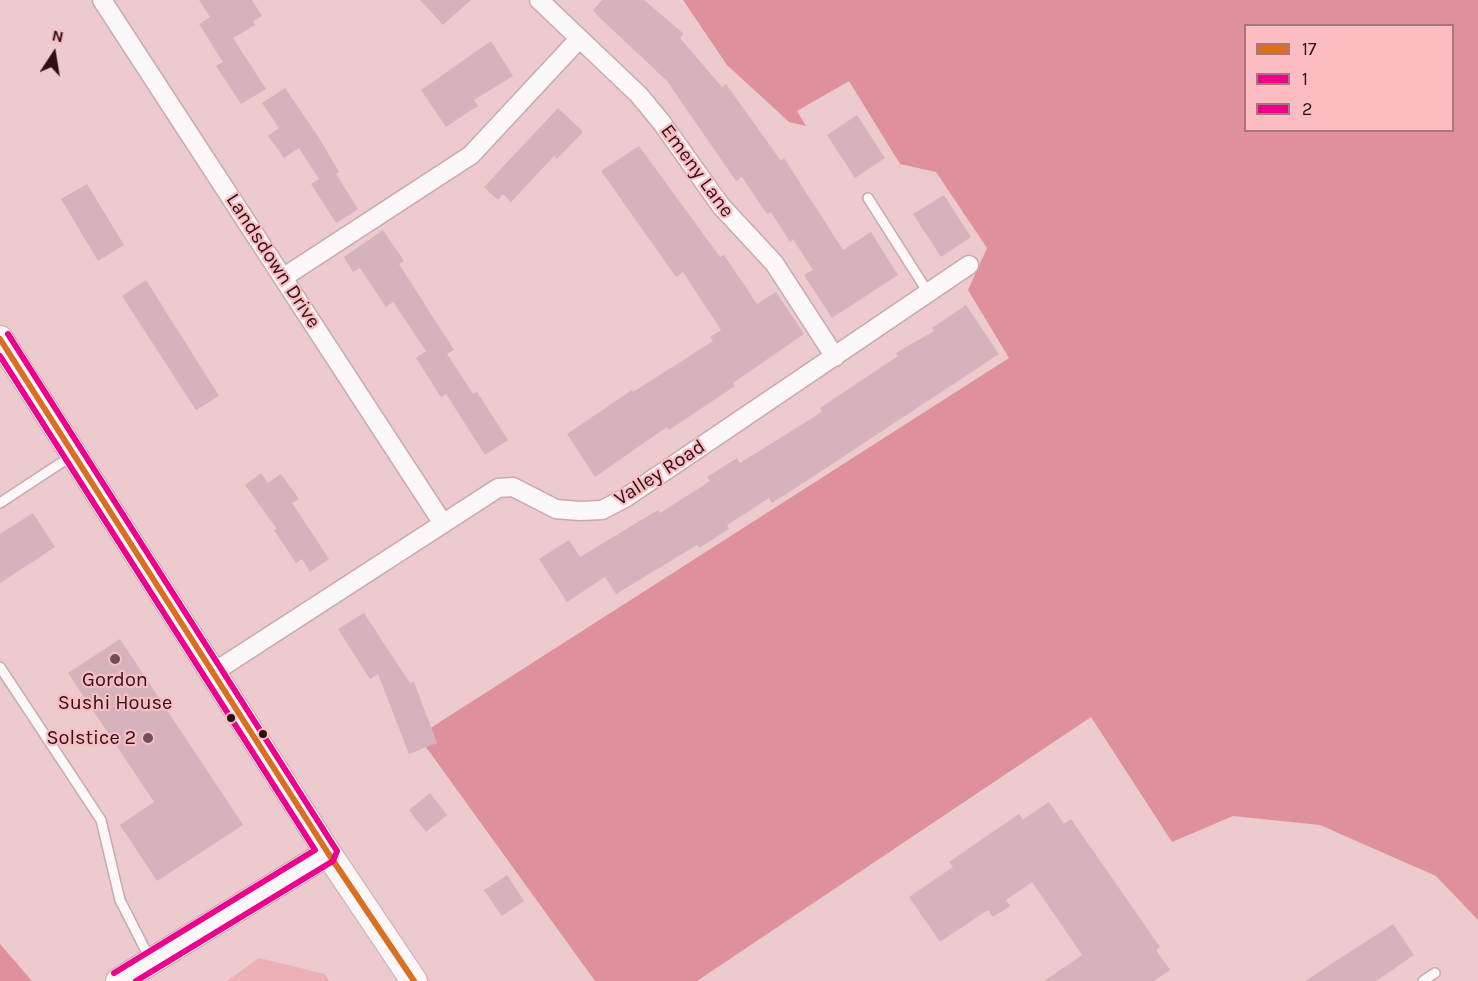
<!DOCTYPE html>
<style>
body{margin:0}
#map{position:relative;width:1478px;height:981px;overflow:hidden;background:#edcace;font-family:Karla,sans-serif}
canvas{display:block}
.legend{position:absolute;left:1244px;top:24px;width:210px;height:108px;box-sizing:border-box;background:#fbbcc2;border:2px solid #a8777c;margin:0;padding:8px 10px;list-style:none;font-size:18px;color:#2c1014}
.legend li{display:flex;align-items:center;gap:12px;height:30px}
.legend b{width:30px;border:2px solid #a8777c}
.north{position:absolute;left:24px;top:24px;width:60px;height:60px;-webkit-text-stroke:4px #fbbcc2;paint-order:stroke;rotate:12deg;font-size:16px;font-weight:700;line-height:24px;text-align:center;color:#2c1014}
.north::after{content:'';display:block;margin:auto;width:21px;height:27px;background:#2c1014;clip-path:polygon(50% 0,100% 100%,50% 72%,0 100%)}
</style>
<div id="map">
<canvas width="1478" height="981"></canvas>
<ul class="legend">
<li><b style="height:8px;background:#d96f22"></b>17</li>
<li><b style="height:8px;background:#ec008c"></b>1</li>
<li><b style="height:8px;background:#ec008c"></b>2</li>
</ul>
<div class="north">N</div>
</div>
<script>
const ctx = document.querySelector('canvas').getContext('2d');
ctx.lineJoin = 'round';
function fill(path, color) { ctx.fillStyle = color; ctx.fill(path, 'evenodd'); }
const shape = rows => new Path2D(rows.map(r => 'M' + r).join(''));
function trace(path, color, width, dash) { ctx.strokeStyle = color; ctx.lineWidth = width; ctx.lineCap = dash ? 'butt' : 'round'; ctx.setLineDash(dash || []); ctx.stroke(path); }
function label(font, color, halo, rows, align = 'center') {
  ctx.font = font + ' Karla,sans-serif'; ctx.lineWidth = 4.5; ctx.setLineDash([]); ctx.textBaseline = 'middle'; ctx.strokeStyle = halo; ctx.fillStyle = color; for (const [text, x, y, turn = 0] of rows) {
    ctx.save(); ctx.translate(x, y); ctx.rotate((+turn || 0) * Math.PI / 180); ctx.textAlign = isNaN(turn) ? turn : align; if (halo) ctx.strokeText(text, 0, 0); ctx.fillText(text, 0, 0); ctx.restore();
  }
}
fill(shape([
 [259,958,325,974,329,981,227,981]
]), '#eeb0b7');
fill(shape([
 [683,0,1478,0,1478,920,1436,876,1320,825,1233,816,1172,842,1091,717,697,981,595,981,418,736,1009,358,968,290,987,248,936,172,900,164,849,81,797,111,806,126,789,122,727,65],
 [1246,26,1452,26,1452,130,1246,130],
 [0,944,32,981,0,981]
]), '#de919c');
fill(shape([
 [199,0,252,0,262,16,253,21,255,25,233,38,266,89,241,104,216,66,223,62,199,24,210,17],
 [420,0,471,0,443,25],
 [602,0,644,0,684,34,680,38,722,87,726,84,781,161,784,158,843,250,871,232,898,275,832,318,804,275,813,270,793,239,790,242,771,212,767,214,742,177,736,181,667,81,600,18,593,10],
 [491,41,513,76,474,100,478,106,446,127,421,90],
 [285,88,318,136,339,172,336,174,358,209,336,223,311,184,319,179,299,148,284,158,268,136,279,128,262,103],
 [558,108,583,132,557,159,554,156,511,202,503,194,498,200,484,187],
 [857,115,885,158,855,178,827,135],
 [639,146,720,257,724,255,757,304,776,292,804,334,733,383,735,386,669,430,667,427,595,477,567,434,632,390,633,392,713,341,710,337,721,330,683,272,676,277,601,171],
 [87,184,124,245,98,261,61,199],
 [944,195,971,237,941,257,913,214],
 [383,230,404,261,399,264,454,350,447,354,473,394,477,392,508,440,485,455,446,394,441,397,416,358,426,351,393,302,386,307,360,268,353,272,344,257],
 [146,280,219,396,196,410,122,296],
 [966,305,999,354,811,478,772,503,769,498,727,525,729,529,699,548,697,545,616,594,605,577,567,602,539,559,569,540,580,557,658,510,660,513,710,481,707,477,737,458,740,463,822,412,820,408,898,356,896,353,934,331,932,328],
 [261,473,268,483,281,474,299,499,292,503,329,559,310,572,302,559,296,563,274,530,277,529,245,485],
 [33,513,55,547,0,583,0,534],
 [364,613,410,683,414,682,437,743,409,754,378,674,370,679,338,629],
 [120,639,243,825,157,881,120,825,154,802,68,673],
 [430,793,447,815,426,832,409,810],
 [1049,802,1064,824,1071,819,1160,947,1156,950,1170,970,1154,981,1044,981,1082,955,1032,882,1006,900,1010,906,993,917,988,910,940,942,909,897,953,867,949,862,1019,814,1023,820],
 [507,875,524,901,502,916,484,890],
 [1393,924,1414,955,1376,981,1305,981]
]), '#d6b2bd');
const lane = shape([
 [868,198,929,294],
 [0,503,73,455],
 [0,667,101,820,120,900,150,959],
 [1423,981,1435,973]
]);
const street = shape([
 [102,0,442,522],
 [539,0,639,95,662,123,721,206,774,263,835,357],
 [284,277,471,155,579,39],
 [214,672,498,488,513,487,556,509,579,511,602,510,625,498,969,265]
]);
const secondary = shape([
 [0,339,328,853,414,981],
 [119,981,328,853]
]);
trace(lane, '#c7aaad', 12);
trace(street, '#c7aaad', 21);
trace(secondary, '#c7aaad', 28);
trace(shape([
 [174,684,183,679],
 [281,722,291,718],
 [206,733,214,728],
 [307,761,315,755]
]), '#dfd4d6', 4, [1.5, 4.5]);
trace(lane, '#fcf7f8', 9);
trace(street, '#fcf7f8', 18);
trace(secondary, '#fcf7f8', 26);
trace(shape([
 [0,339,328,853,414,981]
]), '#d96f22', 6);
trace(shape([
 [0,356,315,850,114,973]
]), '#ec008c', 6);
trace(shape([
 [8,334,337,851,333,861,136,981]
]), '#ec008c', 6);
for (const [x, y, r, color] of [
 [115,659,6,"#705155"],
 [231,718,5,"#2c1014"],
 [263,734,5,"#2c1014"],
 [148,738,6,"#705155"]
]) { const dot = new Path2D(); dot.arc(x, y, r, 0, 2 * Math.PI); ctx.fillStyle = color; ctx.fill(dot); trace(dot, '#fbbcc2', 2); }
label('20px', '#2c1014', '#fbbcc2', [
 ["Emeny Lane",697,171,54],
 ["Landsdown Drive",273,261,57],
 ["Valley Road",660,473,-33]
]);
label('20px', '#2c1014', '#fbbcc2', [
 ["Gordon",115,680],
 ["Sushi House",115,703],
 ["Solstice 2",136,738,"right"]
]);
</script>
